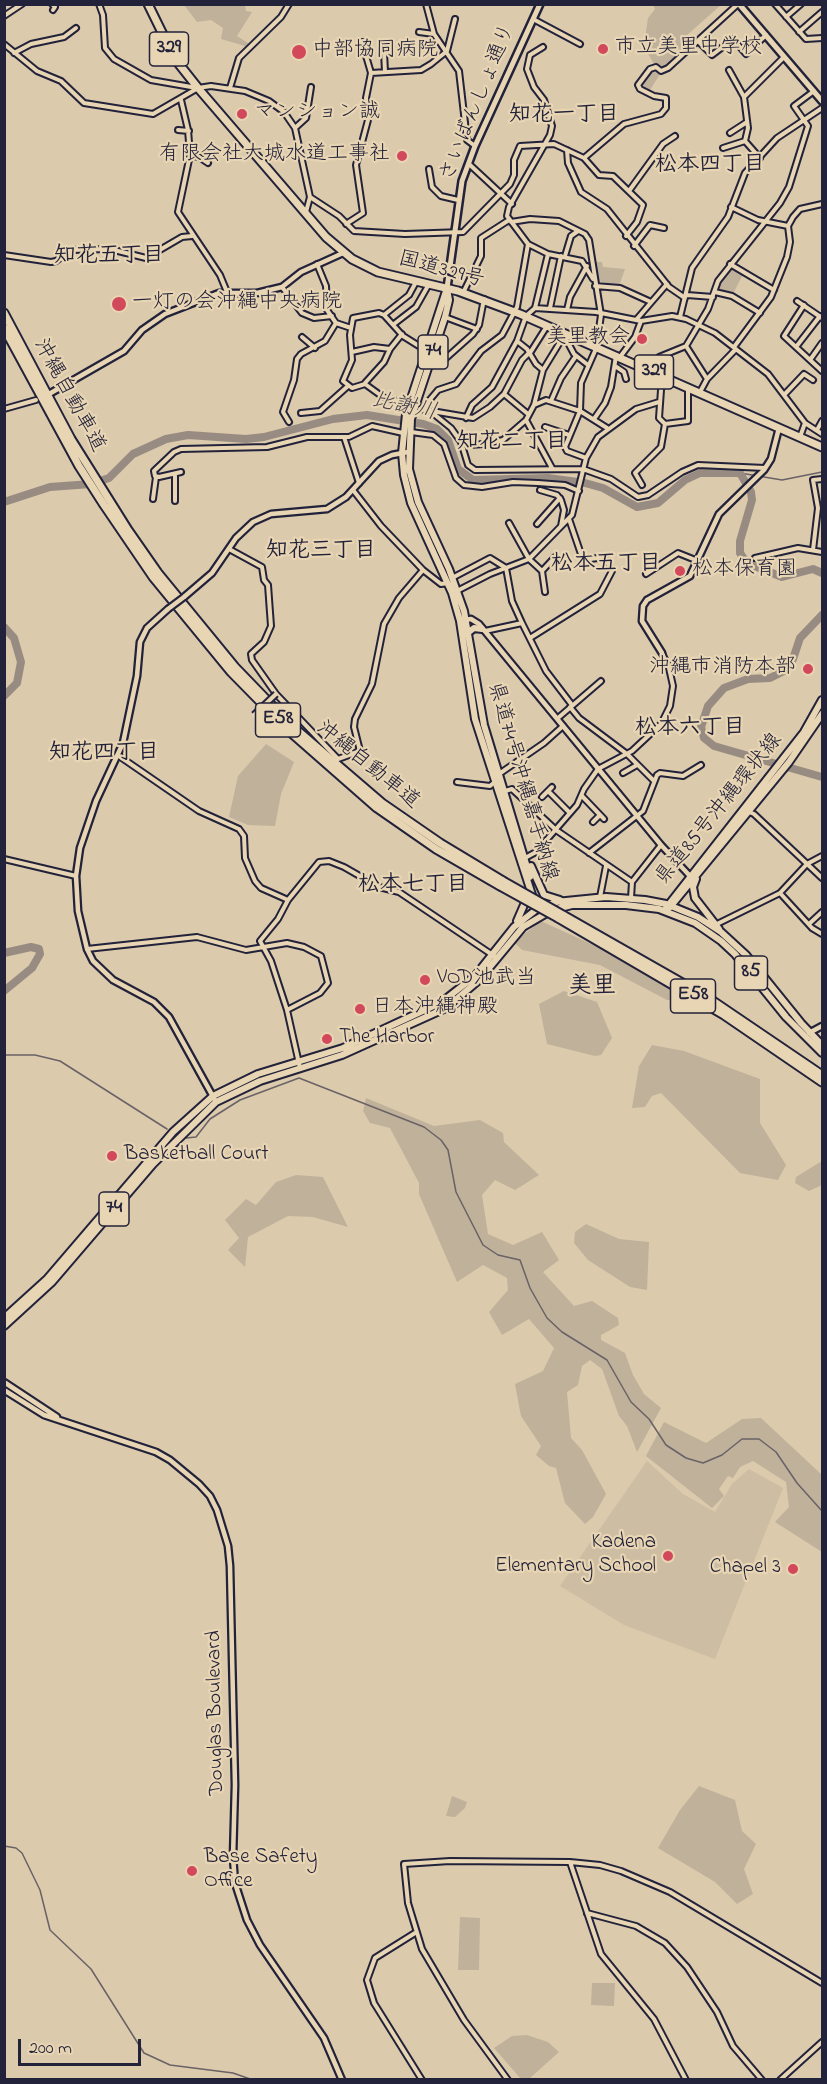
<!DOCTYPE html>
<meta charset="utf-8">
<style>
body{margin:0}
#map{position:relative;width:827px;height:2084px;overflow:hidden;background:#dccaac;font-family:"Indie Flower",sans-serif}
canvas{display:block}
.frame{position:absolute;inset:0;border:6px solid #22223b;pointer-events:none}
.scale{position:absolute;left:18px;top:2039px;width:123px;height:27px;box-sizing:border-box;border:3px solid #22223b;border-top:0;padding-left:8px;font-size:18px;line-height:21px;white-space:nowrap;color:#22223b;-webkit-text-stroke:4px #e8d5b3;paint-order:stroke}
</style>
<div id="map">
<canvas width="827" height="2084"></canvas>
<div class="frame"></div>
<div class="scale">200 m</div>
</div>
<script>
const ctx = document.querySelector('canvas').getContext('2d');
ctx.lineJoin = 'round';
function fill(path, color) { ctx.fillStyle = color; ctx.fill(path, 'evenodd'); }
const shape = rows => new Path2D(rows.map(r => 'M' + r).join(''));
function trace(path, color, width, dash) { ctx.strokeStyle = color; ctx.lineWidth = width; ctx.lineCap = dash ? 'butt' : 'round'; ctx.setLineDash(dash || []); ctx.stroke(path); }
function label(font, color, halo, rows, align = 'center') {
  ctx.font = font + ' "Indie Flower","Klee One",sans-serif'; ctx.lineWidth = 4.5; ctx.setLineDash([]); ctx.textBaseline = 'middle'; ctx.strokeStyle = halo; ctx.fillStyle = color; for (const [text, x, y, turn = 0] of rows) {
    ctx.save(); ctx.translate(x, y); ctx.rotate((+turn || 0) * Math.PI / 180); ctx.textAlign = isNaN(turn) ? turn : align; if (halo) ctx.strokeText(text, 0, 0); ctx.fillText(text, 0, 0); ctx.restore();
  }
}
fill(shape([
 [647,1461,683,1494,715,1512,732,1484,749,1469,783,1488,715,1659,624,1625,560,1586]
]), '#cdbda3');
fill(shape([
 [184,5,245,5,246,11,252,12,237,36,251,45,241,54,245,46,221,39,223,28,211,20,197,22],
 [653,5,721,5,687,35,695,43,662,71,648,93,640,89,638,85,650,69,656,67,648,54,650,49,645,38,648,18,655,9],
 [593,262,602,262,603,267,625,269,619,286,598,281],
 [730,264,744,272,732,296,715,292,718,281],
 [266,744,294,762,281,794,275,826,248,825,229,817,238,776],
 [541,921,615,955,692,1000,667,1000,600,965,522,950,514,942],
 [564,991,597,1002,612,1038,601,1055,595,1056,547,1044,539,1004],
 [652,1045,684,1051,760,1079,760,1123,786,1165,778,1180,740,1173,661,1093,652,1096,645,1107,632,1108,639,1066],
 [366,1098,434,1126,480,1120,503,1133,504,1142,539,1175,515,1190,495,1180,482,1195,488,1234,513,1245,542,1232,559,1260,543,1272,574,1306,592,1301,618,1318,619,1325,601,1335,601,1340,625,1353,633,1375,644,1394,661,1408,637,1452,627,1426,619,1416,602,1369,590,1360,582,1366,578,1385,567,1392,571,1438,582,1450,606,1494,593,1517,585,1524,565,1503,556,1468,549,1466,536,1455,541,1446,521,1416,515,1384,543,1371,554,1348,529,1319,502,1335,489,1312,508,1290,507,1278,483,1265,457,1282,419,1194,419,1183,390,1128,370,1123,363,1111],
 [822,1161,822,1185,809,1191,795,1183,796,1177],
 [296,1175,323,1177,348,1227,313,1217,288,1216,248,1237,245,1267,228,1250,239,1238,225,1220,246,1199,256,1205,276,1182],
 [586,1224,619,1239,649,1242,647,1290,630,1287,588,1260,574,1243,575,1232],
 [761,1418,822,1475,822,1552,775,1522,789,1507,786,1482,753,1461,740,1467,733,1478,728,1476,719,1489,724,1496,712,1508,646,1456,664,1422,706,1443,742,1419],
 [699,1786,735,1800,742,1831,756,1844,744,1869,753,1894,737,1904,715,1882,658,1848,680,1810],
 [452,1796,467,1802,465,1808,455,1817,446,1816],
 [460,1917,480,1918,479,1970,458,1970],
 [592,1983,615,1983,614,2006,591,2005],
 [527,2035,548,2042,559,2052,529,2079,521,2079,494,2048,512,2036]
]), '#c0b19b');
trace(shape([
 [740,473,782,480,822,472],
 [4,1055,35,1055,60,1061,167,1129],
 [186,1138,196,1137,210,1119,240,1100,299,1078,424,1127,441,1140,448,1150,456,1192,483,1245,498,1255,520,1260,530,1288,547,1318,562,1332,607,1360,631,1402,649,1419,666,1445,686,1458,703,1463,722,1455,742,1439,759,1439,776,1452,797,1483,822,1511],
 [4,1846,16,1848,22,1853,40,1890,50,1930,91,1969,144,2053,170,2065,233,2073,253,2080]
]), '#696266', 1.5);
trace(shape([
 [4,502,50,487,91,484,109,478,133,454,166,439,188,435,246,439,264,437,333,419,367,415,423,424,437,429,448,440,458,469,473,480,548,478,585,483,603,488,637,507,658,503,685,480,700,473,740,473,751,492,752,500,740,541,740,553,747,563,782,577,813,569,822,573],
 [822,615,800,638,793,659,786,670,770,678,748,679,724,688,708,706,701,727,704,738,714,746,822,777],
 [4,627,14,638,21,662,17,683,4,696],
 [4,953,31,947,39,949,40,954,32,968,4,991]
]), '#988c82', 8);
const minor = shape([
 [52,4,55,7,53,10],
 [99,4,103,15,105,48,114,59,151,80,197,88],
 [426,4,434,34,459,71,467,140,475,146],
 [775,4,806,39,822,38],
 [4,16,22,4],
 [786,17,801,4],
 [533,19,580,44],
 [419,32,434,34],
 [799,32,822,12],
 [698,41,712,55,733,39,746,54,766,35],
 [362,42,371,73],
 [4,44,37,71,61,81,84,103,153,114,198,88,211,86,245,91,269,101,284,112,295,128,310,197,306,212],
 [543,47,530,55,527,69,534,87,544,100,552,126,550,135,509,207,507,216,528,244,548,254,582,261,593,279],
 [384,52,385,72],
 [14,53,31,44,64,37,76,28],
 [729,70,744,97,748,128,745,141,760,158],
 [230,88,239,58,281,17,289,4],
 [744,97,784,57],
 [181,100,188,130,190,155,178,212,220,275,227,292],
 [295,128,306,118,311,87],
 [178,130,189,131],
 [730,133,747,122],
 [723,148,745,141],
 [567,150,568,163,581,192,607,209,669,287,685,298],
 [190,155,199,157,208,163],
 [584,158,599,175,613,176,643,205,637,222,626,236],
 [469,164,512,204],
 [429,169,432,187,441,196,458,200],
 [629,191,663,144,675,136],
 [310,197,339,216,354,231,405,234,463,232,510,184,514,175,514,160,520,146,554,144,584,158,624,124,661,114,666,108,666,98,654,96,640,89,638,85,650,69,656,67,661,71,668,68,738,4],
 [731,207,758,220,788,226],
 [511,222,530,219,559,221,585,234,589,240,601,315,599,329,595,351,581,383,580,411,565,447,567,451,586,458],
 [346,224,363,213,356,165,368,120,366,98,371,73,421,70,431,64,447,51,455,19],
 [634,246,650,225,664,228],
 [4,255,51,262,56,261,70,250,110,249,146,258,182,237,192,236],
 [565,256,571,236,578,231],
 [317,264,326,286,327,310,336,323,351,328],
 [730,264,774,290],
 [595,286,620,288,651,302],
 [282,287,302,313,314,318,332,316],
 [715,292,732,296,760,313],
 [463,293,481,256,481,238,509,220],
 [687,295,713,297],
 [797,301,822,318],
 [804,305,784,336,822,371],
 [535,308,548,254],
 [550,308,561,256],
 [567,310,570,297,587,266],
 [384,315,403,336,427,351],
 [445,317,477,329],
 [680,317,692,268,728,217,745,173,777,138,822,108],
 [636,320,667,284],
 [394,324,416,307,429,284],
 [565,334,543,370,536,364,527,349,517,341,526,316,535,308,596,312,641,321,672,316,686,319,715,333,768,374,805,423,822,434],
 [568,335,566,339,574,354,588,365],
 [302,337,315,348],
 [686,346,708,309,718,281,780,203,789,187,808,126,794,106,814,91],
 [734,347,771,297,787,257,790,242,788,226,793,217,800,209,822,204],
 [796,347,820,316],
 [352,352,374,347,390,349],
 [530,353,547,326],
 [620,357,635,337,641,321],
 [810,360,822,343],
 [430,364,445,359,473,334,479,325,484,299],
 [615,366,624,372,626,379],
 [654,372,659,357,686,346,707,379],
 [662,376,659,418,665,424,688,421,688,387],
 [365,383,384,362,390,349,402,334],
 [700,392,707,379,736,349],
 [504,394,528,414],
 [784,395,804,374,813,380],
 [551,401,561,378,576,356],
 [408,404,383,397,365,384,352,388,343,381,352,360,350,335,353,318,379,313,384,315,409,295,416,282],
 [534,405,543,370],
 [4,409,36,400],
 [420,409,473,418,490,407,504,394,522,360,529,353],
 [422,409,438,390,456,384,481,351,502,335,517,307,528,244],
 [430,411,451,428,461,442,468,445,485,444,503,440,526,420,534,405,546,400,580,411,607,428],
 [301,413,320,411,348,386],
 [466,418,472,405,492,387,517,341],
 [594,419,605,403,611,387,616,356],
 [526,420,552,468],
 [289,422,283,412,294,380,297,359,301,354,325,341,336,323],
 [545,427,569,435],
 [817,430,822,421],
 [411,432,433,435,444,444,456,478,464,485,482,487,513,482,538,483,565,485,579,491],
 [344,437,359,483],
 [800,437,805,423],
 [461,442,468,465,475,470,583,469,611,479,638,497,648,495,682,472,698,465,765,468],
 [181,472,159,477,155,476,154,471,174,452,181,449,267,447,307,437,349,437,372,426,403,433],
 [642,485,635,473,661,447,665,424],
 [353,490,381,526,423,570,441,584,448,583],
 [540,490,557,495,561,500,564,510,561,526],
 [153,499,156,477],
 [175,501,175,475],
 [509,523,529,559,542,571],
 [537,524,560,498],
 [229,549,262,567,264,580,268,585,271,626,264,642,251,654,252,660,276,694,338,759,360,751,354,727,355,719,372,684,384,624,399,598,423,570],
 [813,550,818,508,813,480,822,479],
 [755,558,798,548,822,552],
 [646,574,678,553,698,561],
 [452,578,490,558,506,568,512,601,522,623,546,671,572,705],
 [457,591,490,574,529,559,572,515,586,458,598,437,636,409,659,402],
 [545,592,542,571,555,557],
 [485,631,522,623],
 [530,638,600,594,612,571,605,557,583,560,569,519],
 [570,707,579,718,627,754,654,781],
 [558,718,601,681],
 [119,756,199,811,239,829,244,836,245,858,255,881,261,888,288,900],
 [623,773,637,765],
 [499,774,544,743,563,726],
 [457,782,490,786,496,781],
 [505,791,512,789,556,830,632,882],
 [548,791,570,813],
 [582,796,604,819],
 [542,797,552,787],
 [747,811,754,814,822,878],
 [593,822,600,815],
 [589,853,643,811,657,775,660,773,683,776,701,765],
 [525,858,536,852,577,805,584,789,598,769,632,751,661,724,670,706,673,686,669,668,662,653],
 [4,859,76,876],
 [780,893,812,928,822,934],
 [600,897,606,866],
 [631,898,632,882,661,845],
 [717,924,780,893,807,864,822,856],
 [809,924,822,912],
 [87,949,197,937,246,950,287,943,304,947,321,956,328,983,320,993,287,1010],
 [300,1068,287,1010,271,961,260,941,278,919,288,900,319,862,329,861,344,867,379,887,399,892,497,958],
 [570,1862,601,1954,654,2019,686,2080],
 [587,1913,636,1926,665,1943,687,1967,717,2012,733,2046,762,2080],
 [415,1933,375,1958,367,1980,374,2003,422,2080],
 [508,2080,464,2020,422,1949,408,1903,404,1864,450,1861,570,1862,600,1865,621,1871,670,1892,822,1983],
 [780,2080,822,2042]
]);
const tertiary = shape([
 [49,394,124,351,142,330,165,314,219,293,257,293,282,287,301,272,343,253],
 [184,597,212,573,236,538,253,522,271,514,327,509,346,497,379,461,392,455,408,452],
 [168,609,147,628,140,642,137,676,123,743,96,801,80,848,76,876,78,911,87,949,93,961,113,980,154,1002,169,1017,216,1102],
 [464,620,471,619,479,624,661,845,690,876],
 [662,653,642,621,643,606,647,600,690,576,719,514,764,470,771,459,779,428],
 [809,1033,822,1026],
 [4,1382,57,1417],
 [4,1390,44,1415,156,1452,170,1460,199,1484,210,1496,217,1510,228,1546,230,1566,235,1785,233,1857,235,1883,247,1920,260,1945,324,2038,342,2080]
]);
const secondary = shape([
 [739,4,822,101],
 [447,288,462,181,475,146,540,4]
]);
const primary = shape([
 [447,288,406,414,402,453,404,475,411,503,452,593,460,621,475,719,534,901],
 [447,289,449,300,445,317,411,419,409,469,418,502,449,569,464,611,484,725,530,877],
 [469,632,474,628,482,629],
 [531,866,544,895,560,900],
 [696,879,693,887,695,898,719,929],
 [670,907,789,762,822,714],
 [666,908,804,732,822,700],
 [517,921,527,898],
 [4,1318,47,1279,173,1132,213,1096,258,1074,343,1048,442,1002,475,976,514,927,537,909,556,902,606,897,645,900,666,904,698,917,721,932,746,955,801,1023,822,1045],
 [4,1326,52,1282,153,1164,216,1102,260,1081,342,1055,446,1008,479,980,523,927,552,910,572,905,626,905,659,909,695,923,721,941,735,954,786,1017,822,1053]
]);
const trunk = shape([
 [148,4,175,59,198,88,326,237,352,259,378,272,458,291,520,314,822,447]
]);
const motorway = shape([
 [4,313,71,439,128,530,158,573,235,667,291,725,382,803,440,843,503,881],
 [4,328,79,466,104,505,153,577,231,672,287,729,377,808,436,849,500,886],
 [563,915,707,997,822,1075],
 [558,918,724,1015,822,1082]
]);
trace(minor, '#22223b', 8);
trace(tertiary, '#22223b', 9);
trace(secondary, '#22223b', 10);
trace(primary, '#22223b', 10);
trace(trunk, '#22223b', 11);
trace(motorway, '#22223b', 11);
trace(minor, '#e8d5b3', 4);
trace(tertiary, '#e8d5b3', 4.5);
trace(secondary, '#e8d5b3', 5);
trace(primary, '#e8d5b3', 6);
trace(trunk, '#e8d5b3', 7);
trace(motorway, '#e8d5b3', 7);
const minorBridge = shape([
 [254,715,276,694]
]);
const tertiaryBridge = shape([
 [168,609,184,597]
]);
const motorwayBridge = shape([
 [503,881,563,915],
 [500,886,558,918]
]);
trace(minorBridge, '#22223b', 8, []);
trace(tertiaryBridge, '#22223b', 9, []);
trace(motorwayBridge, '#22223b', 11, []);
trace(minorBridge, '#e8d5b3', 4);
trace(tertiaryBridge, '#e8d5b3', 4.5);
trace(motorwayBridge, '#e8d5b3', 7);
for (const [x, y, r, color] of [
 [603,49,6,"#d1495b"],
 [299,52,8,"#d1495b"],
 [242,114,6,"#d1495b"],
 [402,156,6,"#d1495b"],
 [119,304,8,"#d1495b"],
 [642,339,6,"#d1495b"],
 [680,571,6,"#d1495b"],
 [808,669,6,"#d1495b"],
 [425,980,6,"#d1495b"],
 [360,1009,6,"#d1495b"],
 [327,1039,6,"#d1495b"],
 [112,1156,6,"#d1495b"],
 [668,1556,6,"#d1495b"],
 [793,1569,6,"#d1495b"],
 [192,1871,6,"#d1495b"]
]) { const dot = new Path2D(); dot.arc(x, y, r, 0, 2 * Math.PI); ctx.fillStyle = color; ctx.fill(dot); trace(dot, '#e8d5b3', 2); }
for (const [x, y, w] of [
 [169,49,39],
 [433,352,30],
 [654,372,39],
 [278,720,45],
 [751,973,33],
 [693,996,45],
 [114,1209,30]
]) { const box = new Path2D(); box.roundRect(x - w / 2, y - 17, w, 34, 4.5); ctx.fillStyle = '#e8d5b3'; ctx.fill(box); trace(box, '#22223b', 1.5); }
label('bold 20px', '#22223b', null, [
 ["329",169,49],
 ["74",433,352],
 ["329",654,372],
 ["E58",278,720],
 ["85",751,973],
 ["E58",693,996],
 ["74",114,1209]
]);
label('21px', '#22223b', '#e8d5b3', [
 ["市立美里中学校",615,49],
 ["中部協同病院",312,52],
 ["マンション誠",254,114],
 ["有限会社大城水道工事社",390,156,"right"],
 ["一灯の会沖縄中央病院",132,304],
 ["美里教会",630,339,"right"],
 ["松本保育園",692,571],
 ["沖縄市消防本部",796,669,"right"],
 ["VOD池武当",437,980],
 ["日本沖縄神殿",372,1009],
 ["The Harbor",339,1039],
 ["Basketball Court",124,1156],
 ["Kadena",656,1544,"right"],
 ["Elementary School",656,1568,"right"],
 ["Chapel 3",781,1569,"right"],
 ["Base Safety",204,1859],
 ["Office",204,1883]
], 'left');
label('21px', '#22223b', '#e8d5b3', [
 ["さいばんしょ通り",479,103,-68],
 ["国道329号",441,271,15],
 ["沖縄自動車道",68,396,61],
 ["沖縄自動車道",367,766,39],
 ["県道74号沖縄嘉手納線",521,782,74],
 ["県道85号沖縄環状線",720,810,-51],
 ["Douglas Boulevard",217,1713,-91]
]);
label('bold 22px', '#22223b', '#e8d5b3', [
 ["知花一丁目",564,116],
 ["松本四丁目",710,166],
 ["知花五丁目",109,257],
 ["知花二丁目",512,443],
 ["知花三丁目",321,552],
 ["松本五丁目",606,565],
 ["松本六丁目",690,729],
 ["知花四丁目",104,754],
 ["松本七丁目",413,886]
]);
label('italic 22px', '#454250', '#e8d5b3', [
 ["比謝川",404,408,12]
]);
label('bold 24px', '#22223b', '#e8d5b3', [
 ["美里",592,988]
]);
</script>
